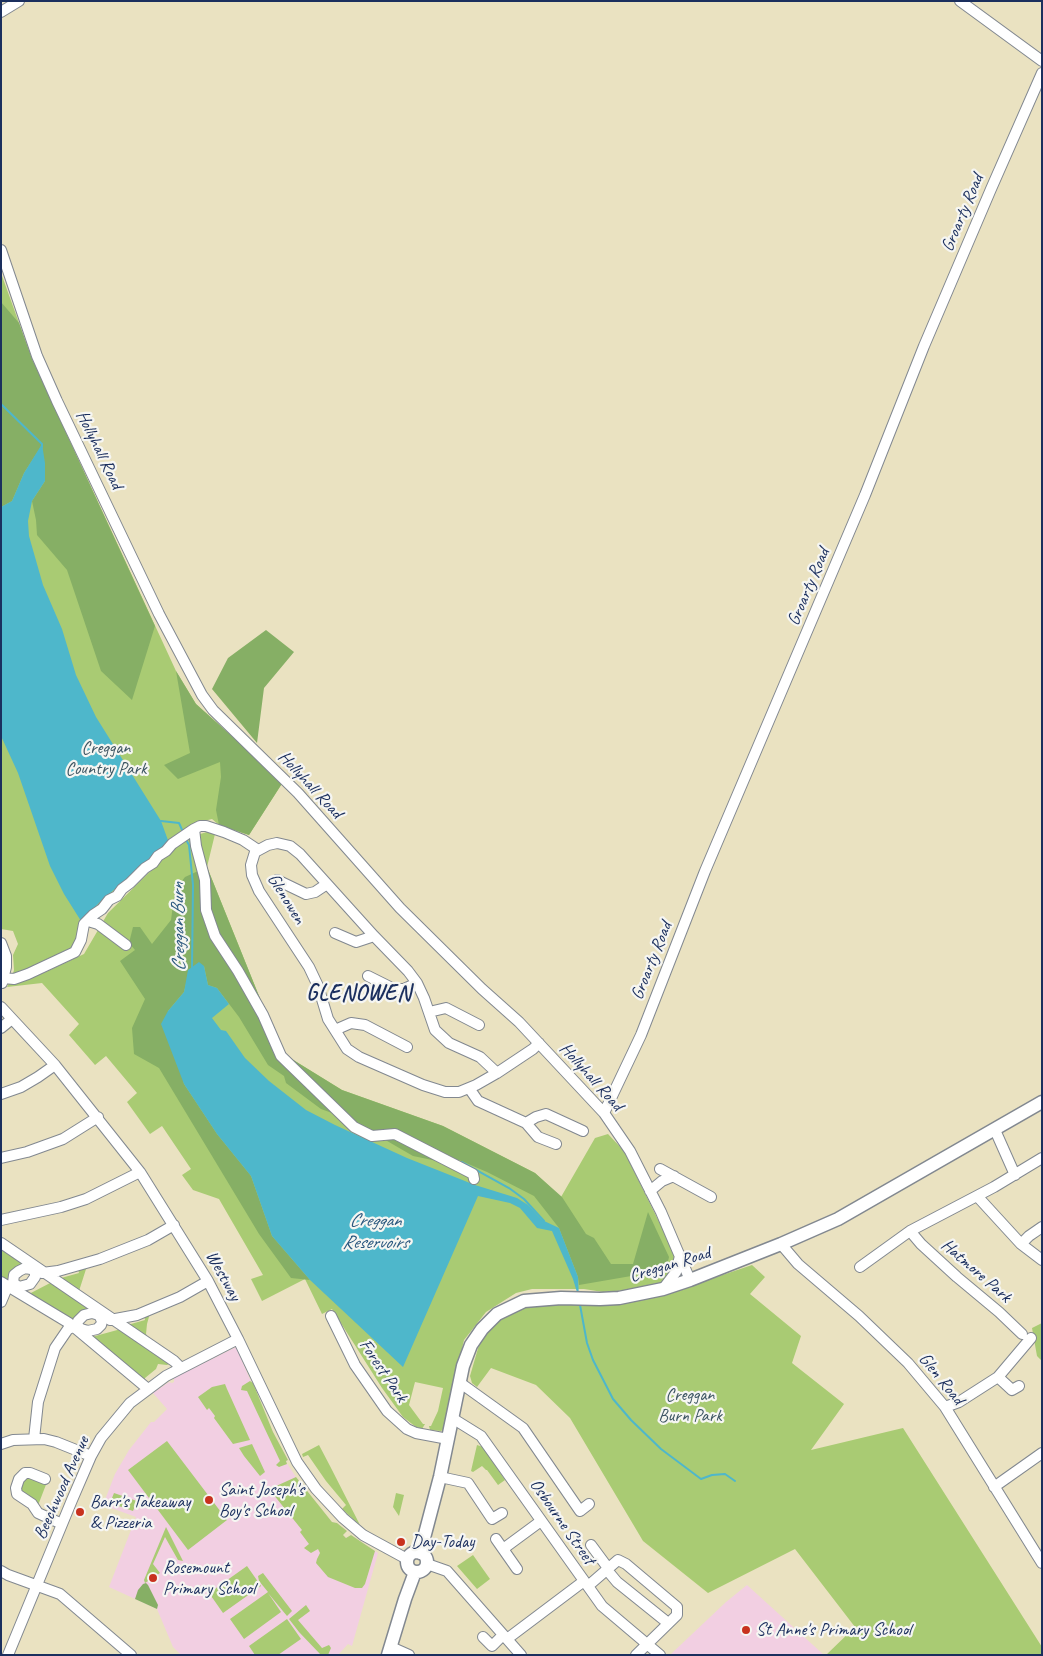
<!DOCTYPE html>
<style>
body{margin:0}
#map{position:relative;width:1043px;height:1656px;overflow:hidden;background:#eae2c1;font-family:Caveat,sans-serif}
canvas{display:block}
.frame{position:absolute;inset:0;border:2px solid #1b2f5e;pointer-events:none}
</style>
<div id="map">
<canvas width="1043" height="1656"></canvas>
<div class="frame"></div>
</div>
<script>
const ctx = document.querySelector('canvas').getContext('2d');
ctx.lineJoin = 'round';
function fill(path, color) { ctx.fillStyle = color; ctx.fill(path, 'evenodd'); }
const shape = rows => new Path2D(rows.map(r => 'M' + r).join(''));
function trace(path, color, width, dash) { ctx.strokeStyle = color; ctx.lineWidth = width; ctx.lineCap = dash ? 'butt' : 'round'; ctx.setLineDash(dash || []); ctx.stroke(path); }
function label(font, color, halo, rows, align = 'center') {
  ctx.font = font + ' Caveat,sans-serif'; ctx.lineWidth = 4.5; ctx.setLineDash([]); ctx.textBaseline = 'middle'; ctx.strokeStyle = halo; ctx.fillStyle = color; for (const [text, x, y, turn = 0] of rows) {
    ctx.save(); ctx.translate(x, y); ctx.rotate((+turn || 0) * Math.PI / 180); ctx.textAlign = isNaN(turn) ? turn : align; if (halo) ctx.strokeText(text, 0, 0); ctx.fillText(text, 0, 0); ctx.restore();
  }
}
fill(shape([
 [236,1347,273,1432,288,1460,286,1462,296,1477,332,1522,337,1523,347,1531,343,1535,346,1538,351,1535,378,1553,352,1646,348,1644,338,1655,181,1655,173,1647,157,1609,109,1587,136,1517,103,1505,115,1474,129,1450,151,1422,154,1422,167,1409,153,1393,169,1382,172,1383,174,1382,174,1378],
 [747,1585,824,1655,671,1654,726,1602]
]), '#f2cfe2');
fill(shape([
 [1,273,32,359,176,671,196,704,283,782,249,835,219,825,212,819,204,821,182,836,132,875,81,921,75,948,12,977,14,970,13,955,18,944,13,931,1,929],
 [207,832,215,834,207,867,282,1053,342,1090,443,1126,535,1173,561,1197,595,1138,608,1134,624,1151,673,1250,675,1261,671,1274,664,1282,626,1290,603,1292,584,1289,532,1289,516,1293,486,1312,464,1340,444,1429,441,1431,430,1430,429,1426,431,1426,438,1411,443,1388,415,1382,409,1405,423,1424,425,1424,422,1429,416,1427,403,1417,382,1388,332,1309,322,1314,305,1279,262,1301,251,1279,263,1275,219,1199,193,1190,182,1175,191,1169,162,1126,150,1134,127,1102,137,1093,106,1056,95,1065,69,1035,79,1024,42,983,7,987,9,983,41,974,84,954,108,913,183,839],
 [1,1247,26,1262,5,1282,1,1280],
 [752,1265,765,1277,750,1294,801,1336,792,1363,844,1404,811,1450,903,1428,1042,1647,1042,1655,826,1655,855,1627,795,1549,708,1593,643,1541,570,1418,536,1385,491,1368,477,1387,472,1383,470,1376,481,1338,494,1323,523,1306,687,1287],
 [87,1266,79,1291,55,1275,59,1274,61,1278,79,1273,78,1269],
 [54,1281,93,1309,85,1312,69,1322,27,1295],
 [150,1313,147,1324,146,1334,152,1345,124,1326,145,1320,144,1315],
 [1042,1323,1042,1361,1037,1356,1032,1328],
 [121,1329,173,1362,167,1365,158,1364,156,1369,145,1378,145,1381,88,1338],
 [250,1381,253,1383,273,1432,288,1460,286,1461,287,1464,279,1467,276,1465,280,1461,247,1391,241,1390,242,1386],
 [225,1384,227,1389,250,1440,233,1444,214,1418,215,1416,209,1408,207,1410,198,1397,212,1387],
 [167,1441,227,1520,188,1550,128,1470],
 [252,1444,265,1472,260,1476,244,1456,239,1448],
 [319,1445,330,1466,360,1525,342,1509,346,1505,326,1481,308,1455,303,1457,302,1454],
 [477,1445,483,1447,505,1480,498,1485,487,1470,486,1470,482,1466,473,1472,471,1471],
 [25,1476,47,1482,37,1508,20,1494,22,1480],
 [296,1477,332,1522,337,1523,347,1531,343,1535,346,1538,351,1535,375,1551,365,1584,362,1588,355,1588,328,1577,316,1563,317,1559,320,1553,318,1549,311,1553,304,1548,309,1544,300,1532,302,1530,273,1494,276,1493,274,1487],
 [114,1493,137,1501,133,1511,110,1503],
 [396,1493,404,1495,399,1516,393,1507],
 [166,1527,183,1561,178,1560,165,1537,153,1564,160,1573,145,1583,144,1580],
 [473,1555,490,1579,477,1589,457,1566],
 [247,1566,261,1586,223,1613,209,1593],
 [263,1573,292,1611,287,1616,268,1593,281,1612,244,1639,230,1619,268,1592,259,1581,258,1576],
 [306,1605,310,1611,298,1620,322,1648,329,1645,331,1648,328,1655,321,1655,299,1632,289,1619],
 [287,1619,301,1639,278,1655,255,1655,249,1646]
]), '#a9cb73');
fill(shape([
 [1,302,19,323,32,359,155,626,132,700,101,671,67,570,37,535,36,520,32,501,45,481,42,445,24,473,12,501,1,507],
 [266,630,294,652,264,688,257,743,212,689,228,658],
 [176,671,196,704,283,782,249,835,219,825,216,810,221,777,220,762,178,779,164,765,190,753],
 [207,867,282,1053,342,1090,443,1126,535,1173,562,1197,586,1234,594,1238,611,1264,633,1264,648,1212,669,1257,666,1270,579,1285,578,1277,559,1228,534,1196,487,1172,459,1160,442,1162,413,1156,351,1120,321,1109,286,1083,284,1076,268,1065,239,1017,217,988,208,985,204,966,186,984,184,992,168,1011,184,1084,217,1134,251,1176,272,1236,310,1280,291,1278,259,1234,159,1068,134,1054,132,1028,145,999,120,961,135,950,129,943,133,927,140,927,152,944,171,920,175,890,185,877],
 [146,1583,148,1585,158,1605,157,1609,135,1599,138,1590,143,1584]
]), '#86af65');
fill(shape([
 [42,444,45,463,45,481,32,501,28,521,29,536,43,585,62,629,76,675,96,717,161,821,169,843,103,899,81,921,64,894,50,866,18,773,1,736,1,507,12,501,24,473],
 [199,962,204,966,208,985,217,988,229,1004,212,1018,221,1030,226,1031,245,1058,269,1081,306,1110,335,1125,407,1158,475,1185,517,1198,528,1205,542,1220,559,1228,578,1277,579,1299,573,1279,552,1231,537,1228,520,1208,510,1203,478,1196,403,1367,310,1280,272,1236,251,1176,217,1134,184,1084,161,1024,168,1011,184,992,188,970]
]), '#4eb7cb');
trace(shape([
 [1,404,42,444,42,447],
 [161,821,179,823,183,832],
 [185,838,189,845,193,885,192,968],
 [462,1162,509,1188,524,1199,544,1221],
 [580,1305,587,1343,593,1360,613,1399,631,1420,661,1449,701,1479,712,1475,725,1474,735,1481]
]), '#4eb7cb', 2);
const minor = shape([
 [960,1,1042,61],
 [1,12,19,1],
 [1,250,37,356,57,401,159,614,202,695,213,710,298,793,400,908,482,989,519,1022,604,1113,630,1151,661,1212,690,1280],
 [194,829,196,846,205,880,206,910,215,936,238,971,263,1015,281,1056,354,1127,372,1136,395,1134,473,1174,474,1179],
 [277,880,306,894,315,892,327,884],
 [88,921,98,924,126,945],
 [335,933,356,942,374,936],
 [1,943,6,956,6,967,2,983],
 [368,976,394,989,404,989,417,983],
 [4,978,14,979,28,974,75,952,81,940,84,924,93,915,102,909,109,900,117,896,122,889,130,883,145,868,153,863,158,856,166,851,172,844,194,829,200,826,206,826,224,832,243,840,258,850],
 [1,1007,55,1065,140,1172,208,1281,238,1339,297,1462,316,1489,343,1518,363,1535,407,1559],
 [429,1012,446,1008,479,1025],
 [1,1028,12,1019],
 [335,1030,351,1023,365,1025,407,1047],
 [497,1073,480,1057,449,1043,435,1030,424,998,417,983,408,971,374,936,300,854,290,846,277,843,268,845,255,852,251,865,252,875,259,891,309,967,318,986,328,1019,347,1049,359,1057,423,1085,445,1092,459,1092,476,1085,497,1073,533,1049,539,1043],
 [469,1088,478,1101,526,1123,538,1137,556,1144],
 [1,1094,21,1087,38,1077,55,1065],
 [604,1113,641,1035,705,871,865,495,924,346,991,189,1042,73],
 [526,1123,536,1117,546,1114,583,1131],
 [995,1130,1015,1175],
 [1,1158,27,1152,63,1139,98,1117],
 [660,1169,711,1197],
 [650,1191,662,1181,674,1176],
 [977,1196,1021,1244,1042,1260],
 [1,1220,61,1207,86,1199,140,1172],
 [910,1231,921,1244,957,1277,999,1312,1022,1334],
 [1,1243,174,1361,181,1368],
 [781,1244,798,1264,859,1316,908,1363,945,1407,1042,1563],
 [1021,1244,1029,1236,1042,1227],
 [860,1267,910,1231,994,1187,1042,1158],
 [42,1273,58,1271,100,1259,148,1240,174,1225],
 [1,1282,69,1323,148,1389],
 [663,1289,676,1272,680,1256],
 [1,1302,6,1290,13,1283,14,1275,19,1271,25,1268,31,1269,35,1271,35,1277,30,1284,19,1287,13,1283],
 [92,1313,99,1315,102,1321,101,1325,97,1329,88,1331,81,1329,77,1325,78,1321,84,1315,92,1313],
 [331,1316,355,1365,387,1411,407,1429,416,1433,448,1439],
 [110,1320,137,1315,180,1297,208,1281],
 [998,1377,1012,1390,1019,1386],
 [459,1382,523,1428,580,1511,589,1504],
 [945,1407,959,1402,998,1377,1031,1338],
 [452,1418,481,1436,602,1606,660,1655],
 [34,1439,38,1402,55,1348,68,1329,76,1326],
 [1,1444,13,1440,44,1439,56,1442,91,1456],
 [440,1477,468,1483,492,1519,502,1513],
 [45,1479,30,1473,25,1473,19,1479,16,1488,17,1494,32,1504,38,1513,62,1524],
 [994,1487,1042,1453],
 [496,1539,517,1569],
 [591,1545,608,1568],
 [503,1549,541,1521],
 [427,1564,447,1571,521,1655],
 [607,1570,617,1582,668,1623],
 [1,1571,8,1575,60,1594,131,1655],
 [588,1586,618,1560,626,1564,677,1607,677,1615,636,1655],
 [483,1637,492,1646,503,1635],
 [507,1639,584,1581],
 [391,1647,409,1655],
 [8,1655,72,1500,91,1456,101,1438,130,1403,166,1376,238,1339]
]);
const major = shape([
 '407 1562a10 10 0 1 1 20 0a10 10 0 1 1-20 0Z',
 [420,1553,440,1477,463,1366,471,1345,482,1329,497,1314,524,1301,561,1298,600,1299,619,1298,663,1289,690,1280,781,1244,838,1219,1042,1102],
 [388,1655,405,1599,415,1572]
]);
trace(minor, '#828890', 12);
trace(major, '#828890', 15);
trace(minor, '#fff', 10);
trace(major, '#fff', 12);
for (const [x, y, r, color] of [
 [209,1500,5,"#c8321e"],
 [80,1512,5,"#c8321e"],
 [401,1542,5,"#c8321e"],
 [153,1578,5,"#c8321e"],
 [746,1630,5,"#c8321e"]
]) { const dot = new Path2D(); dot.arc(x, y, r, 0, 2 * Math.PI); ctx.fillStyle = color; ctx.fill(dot); trace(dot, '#f6f6f2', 2); }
label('18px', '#1b2f5e', '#f6f6f2', [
 ["Groarty Road",963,213,-67],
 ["Hollyhall Road",99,450,64],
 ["Groarty Road",809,587,-67],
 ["Hollyhall Road",310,785,47],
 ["Glenowen",286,899,58],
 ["Groarty Road",652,961,-68],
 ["Hollyhall Road",591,1077,48],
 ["Creggan Road",670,1265,-17],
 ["Hatmore Park",976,1271,41],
 ["Westway",223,1276,61],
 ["Forest Park",383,1371,56],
 ["Glen Road",941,1379,51],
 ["Beechwood Avenue",62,1488,-66],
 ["Osbourne Street",562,1522,55]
]);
label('18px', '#3e5663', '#f6f6f2', [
 ["Creggan",106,748],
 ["Country Park",106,769],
 ["Creggan",690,1395],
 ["Burn Park",690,1416]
]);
label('18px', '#1b2f5e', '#f6f6f2', [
 ["Saint Joseph's",219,1490],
 ["Boy's School",219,1511],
 ["Barr's Takeaway",90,1502],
 ["& Pizzeria",90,1523],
 ["Day-Today",411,1542],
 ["Rosemount",163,1568],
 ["Primary School",163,1589],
 ["St Anne's Primary School",756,1630]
], 'left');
label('italic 19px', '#2a587f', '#f6f6f2', [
 ["Creggan Burn",179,927,-91],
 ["Creggan",375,1221],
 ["Reservoirs",375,1243]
]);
ctx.letterSpacing = '1px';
label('bold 22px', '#1b2f5e', '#f6f6f2', [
 ["GLENOWEN",359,994]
]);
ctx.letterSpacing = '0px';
</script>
